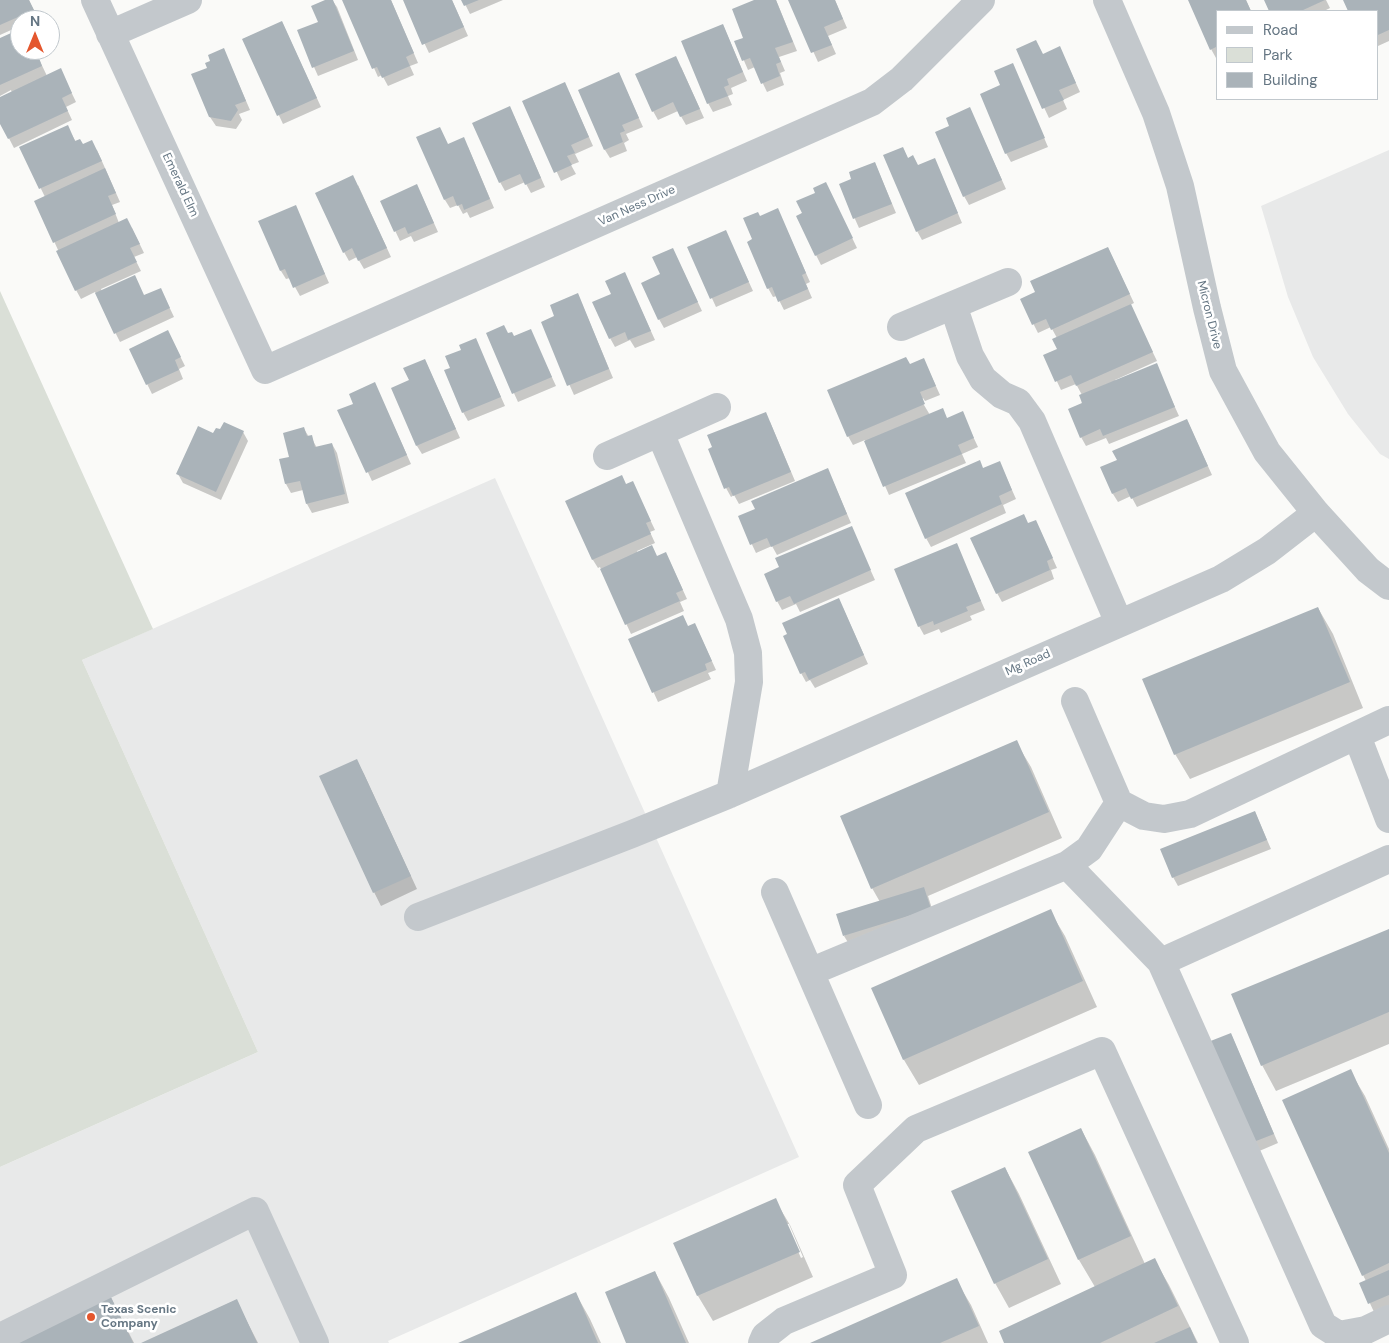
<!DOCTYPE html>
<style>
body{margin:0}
#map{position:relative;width:1389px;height:1343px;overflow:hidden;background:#fafaf8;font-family:"DM Sans",sans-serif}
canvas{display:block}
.legend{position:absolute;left:1216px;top:10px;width:162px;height:90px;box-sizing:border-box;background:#fff;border:1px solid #c1c8cd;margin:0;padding:6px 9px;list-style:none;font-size:15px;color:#657683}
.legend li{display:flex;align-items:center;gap:10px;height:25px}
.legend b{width:25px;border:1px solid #c1c8cd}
.north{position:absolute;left:10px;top:10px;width:50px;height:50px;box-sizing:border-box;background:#fff;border:1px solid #c1c8cd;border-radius:50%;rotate:0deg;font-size:14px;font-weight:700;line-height:20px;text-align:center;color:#657683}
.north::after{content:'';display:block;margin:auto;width:18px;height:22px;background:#e4572e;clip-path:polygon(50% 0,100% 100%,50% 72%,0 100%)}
</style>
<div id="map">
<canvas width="1389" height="1343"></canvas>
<ul class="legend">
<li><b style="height:6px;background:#c3c8cc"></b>Road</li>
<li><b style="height:14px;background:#dadfd7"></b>Park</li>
<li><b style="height:14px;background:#aab3b9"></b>Building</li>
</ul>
<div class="north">N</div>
</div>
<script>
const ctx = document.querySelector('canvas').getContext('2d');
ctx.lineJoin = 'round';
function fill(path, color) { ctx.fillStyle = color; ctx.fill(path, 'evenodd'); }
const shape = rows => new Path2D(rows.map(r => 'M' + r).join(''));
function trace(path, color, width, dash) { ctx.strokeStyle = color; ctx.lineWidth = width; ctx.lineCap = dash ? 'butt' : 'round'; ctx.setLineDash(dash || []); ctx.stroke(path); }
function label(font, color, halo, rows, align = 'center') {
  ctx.font = font + ' "DM Sans",sans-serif'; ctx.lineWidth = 5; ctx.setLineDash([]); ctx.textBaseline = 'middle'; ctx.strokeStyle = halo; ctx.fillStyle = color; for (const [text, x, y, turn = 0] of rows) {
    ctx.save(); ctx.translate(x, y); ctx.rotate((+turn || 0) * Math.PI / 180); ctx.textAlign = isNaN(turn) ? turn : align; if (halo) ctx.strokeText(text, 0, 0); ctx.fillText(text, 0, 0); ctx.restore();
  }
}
fill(shape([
 [1389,150,1389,459,1380,454,1348,414,1313,357,1288,297,1261,206],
 [495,478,799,1157,388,1341,389,1343,0,1343,0,1167,258,1052,82,660]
]), '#e8e9e9');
fill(shape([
 [0,291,153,629,82,660,258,1052,0,1167]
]), '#dadfd7');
fill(shape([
 [0,0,29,0,38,19,20,20,20,26,0,35],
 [328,0,332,0,337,7,358,60,318,76,298,31,319,23],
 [344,0,391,0,418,63,410,66,414,75,388,86,382,75,378,77],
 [404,0,452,0,468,36,429,53],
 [463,0,503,0,470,14],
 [757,0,776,0,797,51,779,57,785,71,780,73,784,85,767,92,755,67,748,70,736,42,745,38],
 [790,0,835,0,847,28,828,36,836,54,818,62],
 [1189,0,1246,0,1251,11,1218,11,1218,57,1216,58,1211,49],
 [1265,0,1326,0,1330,8,1324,11,1270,11],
 [1344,0,1389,0,1389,41,1378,46,1378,11,1349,11],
 [282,22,321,107,283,124,243,39],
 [723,25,747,81,731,88,733,94,728,96,732,105,713,112,708,103],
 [20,31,20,50,46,50,37,55,47,76,65,79,76,102,66,107,72,120,14,148,0,121,0,98,12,93,11,90,0,96,0,39],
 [1060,48,1080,92,1063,100,1067,109,1049,118,1017,50,1043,55],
 [224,50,250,110,239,114,242,120,236,129,216,126,210,117,208,68,212,62],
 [1013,65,1048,147,1011,162,1006,153,1002,86],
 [681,67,704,118,686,125,678,111,658,120,653,111],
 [619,74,643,127,626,134,629,140,624,143,627,151,610,158,605,150],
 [569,92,593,146,575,154,579,162,571,165,576,174,561,181,524,101],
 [970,109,1006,189,969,205,964,196,951,126],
 [514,116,545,187,531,193,525,182,505,191,500,182],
 [72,135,76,142,97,150,120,202,112,205,119,223,132,228,144,253,134,257,141,271,101,289,102,291,165,298,174,317,120,342,95,292,81,299,76,290,36,201,45,197,21,148],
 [448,145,468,147,494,208,470,218,467,212,463,214,458,205,450,208,445,200],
 [903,148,908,159,918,166,939,169,962,223,922,240,917,231],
 [875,163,896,213,859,228,840,185,853,180],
 [358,185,391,257,364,269,357,257,349,261,344,252],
 [830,192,857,248,821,265,797,217],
 [421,194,438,232,414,242,411,236,400,241,381,201],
 [295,206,329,283,300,296,290,278,286,279,281,271,260,222],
 [778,210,810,282,806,284,812,298,784,310,777,296,773,297,768,288,754,240,760,217],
 [726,232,753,291,716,307,689,248],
 [1108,248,1134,303,1130,305,1157,361,1115,380,1115,382,1156,365,1179,416,1109,444,1106,438,1086,446,1081,437,1082,395,1076,384,1061,390,1045,356,1058,350,1057,338,1051,327,1038,333,1021,299,1036,293],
 [677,258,702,311,664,328,659,319,662,275],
 [625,274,655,340,635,348,630,340,615,347,610,338,613,295],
 [582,304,613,378,574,395,542,323],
 [530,330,556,386,518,402,487,334,513,337],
 [475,339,505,406,468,421,463,412,452,369,463,351],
 [172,340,185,366,179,369,183,379,152,394,130,349],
 [425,360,460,438,422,454,417,446,410,381],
 [924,360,940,395,925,401,923,398,921,400,930,415,947,419,962,413,978,447,962,454,966,463,889,495,865,440,853,445,848,436,910,365],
 [375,384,411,464,372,481,339,411,355,404],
 [1187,420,1212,475,1137,507,1131,496,1118,502,1113,494,1119,461],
 [770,422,795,481,739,504,734,495,731,497,726,488],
 [304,429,309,437,311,437,317,448,332,444,337,453,349,503,312,513,307,504,303,490,291,493,286,484,281,460,290,458],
 [243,432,248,441,221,500,183,483,178,474,213,435],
 [984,470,1004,472,1016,499,1003,505,1006,513,931,547,926,538],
 [832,479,851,523,777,555,772,546,756,553,739,517],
 [626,485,636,490,655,530,650,532,655,543,637,551,638,553,657,557,670,562,687,599,680,602,684,611,631,634,600,567,598,568,593,560,567,501],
 [1029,524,1040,530,1057,568,1051,570,1054,579,1002,602,997,593],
 [851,527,875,580,800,612,796,604,782,610,777,601,781,567],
 [956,544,985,610,970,616,972,620,941,633,939,629,924,635,919,626],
 [843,608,868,664,815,688,810,680,806,682,801,673],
 [1318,608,1333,634,1363,708,1190,779,1175,754],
 [688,627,699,633,716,670,708,673,711,679,658,702,630,640],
 [1016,742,1031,767,1062,838,928,896,935,918,849,944,844,936,880,902,872,888],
 [356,760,364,774,417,889,381,906,374,892],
 [1255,812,1271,849,1178,886,1173,877],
 [1050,911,1065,936,1097,1007,919,1085,904,1060,873,989],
 [1389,930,1389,1044,1276,1091,1262,1065],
 [1231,1034,1278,1143,1257,1152],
 [1350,1071,1365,1096,1389,1149,1389,1306,1374,1312,1361,1284,1366,1281,1363,1275],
 [1081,1129,1095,1155,1145,1264,1154,1259,1169,1285,1198,1343,1006,1343,1095,1287,1079,1260,1030,1152],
 [1005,1168,1019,1194,1061,1284,1009,1308,995,1283],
 [775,1200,790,1225,813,1277,713,1321,698,1296,675,1244],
 [786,1224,789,1224,803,1257,801,1258],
 [655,1272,669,1298,689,1343,628,1343],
 [956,1280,971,1305,988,1343,813,1343],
 [576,1294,590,1319,601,1343,462,1343],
 [110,1296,134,1343,13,1343],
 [236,1300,258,1343,144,1343]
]), '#0003');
fill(shape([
 [0,0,29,0,34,10,0,25],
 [325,0,333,0,354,51,312,68,297,30,318,22,311,6],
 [342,0,391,0,414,53,406,57,410,66,382,78,377,67,372,69],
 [403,0,452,0,464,27,422,45],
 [461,0,479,0,464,6],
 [754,0,776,0,793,42,775,48,781,62,776,64,780,76,761,84,750,58,742,61,734,41,743,38,732,9],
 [788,0,835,0,843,19,824,27,832,45,811,53],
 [1188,0,1246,0,1251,11,1218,11,1218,46,1210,50],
 [1264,0,1325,0,1301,11,1269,11],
 [1343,0,1389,0,1389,30,1378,35,1378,11,1348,11],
 [282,21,317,98,277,116,242,39],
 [723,24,743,72,727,79,729,85,724,87,728,96,707,104,681,41],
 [20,29,20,50,36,50,42,66,0,85,0,38],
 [1036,40,1043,54,1060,46,1076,83,1059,90,1064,100,1042,109,1016,49],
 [224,48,246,101,235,105,238,110,231,121,209,117,191,74,207,68,205,63,210,61,208,55],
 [676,56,700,109,680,117,673,102,652,112,635,74],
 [1013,63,1045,138,1005,154,980,94,1000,85,994,71],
 [61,68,72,93,62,98,68,111,8,139,0,124,0,97],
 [619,72,639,118,622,125,625,131,620,133,623,142,604,150,578,90],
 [565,82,589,137,571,145,575,153,567,156,572,165,554,173,522,101],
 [510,106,541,178,525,185,520,174,499,183,472,123],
 [970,107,1002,180,963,197,935,132,949,126,946,118],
 [68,125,75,141,80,139,83,144,92,140,102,161,39,189,19,147],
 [440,127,448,144,464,137,490,199,464,210,462,204,457,206,453,196,444,200,416,137],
 [903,147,908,158,913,155,918,165,935,158,958,213,916,232,883,155],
 [875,162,892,204,853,219,839,184,851,179,849,172],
 [105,168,116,193,108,196,116,214,53,243,34,201],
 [353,175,387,248,358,261,352,248,343,253,315,193],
 [826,182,853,238,815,256,796,216,802,213,796,201,815,193,813,188],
 [417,184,434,223,408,234,405,227,394,232,380,201],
 [296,205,325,274,293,288,285,269,280,271,258,221],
 [778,208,806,273,802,275,808,289,778,302,772,287,767,289,747,242,752,239,743,218,758,212,760,216],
 [127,218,140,244,130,248,137,262,75,291,56,251],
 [726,230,749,282,710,299,687,247],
 [1108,247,1130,294,1051,330,1046,319,1032,325,1020,299,1035,292,1030,281],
 [673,248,698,302,658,320,641,283,660,274,652,257],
 [625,272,651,331,628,340,625,332,609,339,592,302,611,294,605,281],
 [135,275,144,295,161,288,170,308,114,334,95,293],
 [578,293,609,369,567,386,541,322,554,316,550,305],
 [1131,304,1153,352,1076,386,1071,375,1055,382,1043,355,1057,349,1052,339],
 [504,325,508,333,512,332,514,336,531,329,552,377,512,394,486,333],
 [168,330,181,357,175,360,179,370,146,385,129,349],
 [476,338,501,397,462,413,444,370,450,368,445,356,461,350,459,345],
 [906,357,910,364,924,358,936,386,920,392,925,404,847,437,827,390],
 [425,359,456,429,416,446,391,388,409,380,403,368],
 [1157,363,1175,407,1103,436,1100,429,1080,438,1068,409,1082,403,1079,395],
 [375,382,407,455,366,473,337,410,353,404,349,394],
 [943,408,947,418,963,411,974,438,958,445,962,454,883,487,864,441],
 [766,412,791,472,733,496,729,487,724,489,708,449,712,447,707,435],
 [1187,419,1208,466,1131,499,1126,488,1112,494,1100,467,1117,460,1112,451],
 [224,422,244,431,216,492,176,474,198,426,213,433,216,428,220,429],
 [304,427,307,436,312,435,315,447,332,443,345,494,306,504,300,481,285,484,279,459,289,457,283,433],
 [980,460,983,468,1000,461,1012,490,999,496,1002,504,925,539,905,493],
 [828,468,847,514,771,547,767,538,750,545,738,516,755,509,751,501],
 [622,475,626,484,633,481,651,521,646,523,651,534,592,560,565,501],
 [1024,514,1028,523,1036,520,1053,558,1047,561,1050,570,996,594,970,538],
 [852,526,871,570,794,604,790,596,776,602,764,574,779,567,775,558],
 [957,543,981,601,966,607,968,611,934,625,933,621,918,627,894,569],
 [652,545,657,556,666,552,683,590,676,593,680,601,625,625,600,569],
 [839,598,864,655,809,680,805,672,800,674,783,636,787,634,782,623],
 [1318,607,1350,682,1174,755,1142,679],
 [683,615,688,626,695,623,712,661,705,664,707,670,652,693,628,639],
 [1017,740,1049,812,871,889,840,816],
 [357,759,411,876,373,893,319,776],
 [1255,811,1267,840,1172,878,1160,849],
 [924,887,931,909,843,936,836,914],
 [1051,909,1083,981,903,1060,871,988],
 [1389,929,1389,1012,1261,1066,1231,994],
 [1231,1033,1274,1134,1251,1143,1208,1042],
 [1351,1069,1389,1153,1389,1263,1362,1276,1282,1100],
 [1081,1128,1131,1236,1078,1260,1028,1152],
 [1005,1167,1048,1259,994,1284,951,1191],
 [776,1198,800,1252,697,1296,673,1243],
 [1155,1258,1178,1306,1100,1343,1004,1343,999,1331],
 [1389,1270,1389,1295,1368,1304,1359,1283],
 [655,1271,686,1343,626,1343,605,1292],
 [957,1278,979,1326,940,1343,810,1343],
 [576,1292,598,1343,458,1343],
 [110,1295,133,1343,12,1343],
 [237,1299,257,1343,141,1343],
 [1190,1327,1197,1343,1154,1343]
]), '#aab3b9');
trace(shape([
 [95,0,265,370,872,102,902,79,981,0],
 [1107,0,1156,113,1180,186,1207,308,1223,371,1267,452,1316,513,1368,570,1389,586],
 [110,34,188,0],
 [953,305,970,356,983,379,1002,395,1018,402,1032,421,1119,623],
 [901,327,1008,282],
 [660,433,739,619,748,653,749,682,730,794],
 [607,456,717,407],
 [1075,701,1119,803,1144,816,1164,819,1190,814,1389,720],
 [1357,736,1389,819],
 [1067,865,1161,962,1323,1325,1339,1335,1366,1330,1389,1319],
 [775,892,868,1105],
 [418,917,632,834,730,794,1221,579,1267,551,1316,513],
 [1161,962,1389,859],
 [810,972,1067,865,1089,849,1119,803],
 [0,1337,255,1211,315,1343],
 [762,1343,765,1336,784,1321,893,1275,857,1185,916,1129,1102,1051,1235,1343]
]), '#c3c8cc', 28);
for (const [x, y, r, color] of [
 [91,1317,5,"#e4572e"]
]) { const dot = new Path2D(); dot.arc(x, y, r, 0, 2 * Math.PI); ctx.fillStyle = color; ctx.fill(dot); trace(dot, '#fff', 2); }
label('12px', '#657683', '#fff', [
 ["Emerald Elm",180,185,65],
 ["Van Ness Drive",637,206,-24],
 ["Micron Drive",1209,315,76],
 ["Mg Road",1028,663,-24]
]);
label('bold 12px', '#657683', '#fff', [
 ["Texas Scenic",101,1310],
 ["Company",101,1324]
], 'left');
</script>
